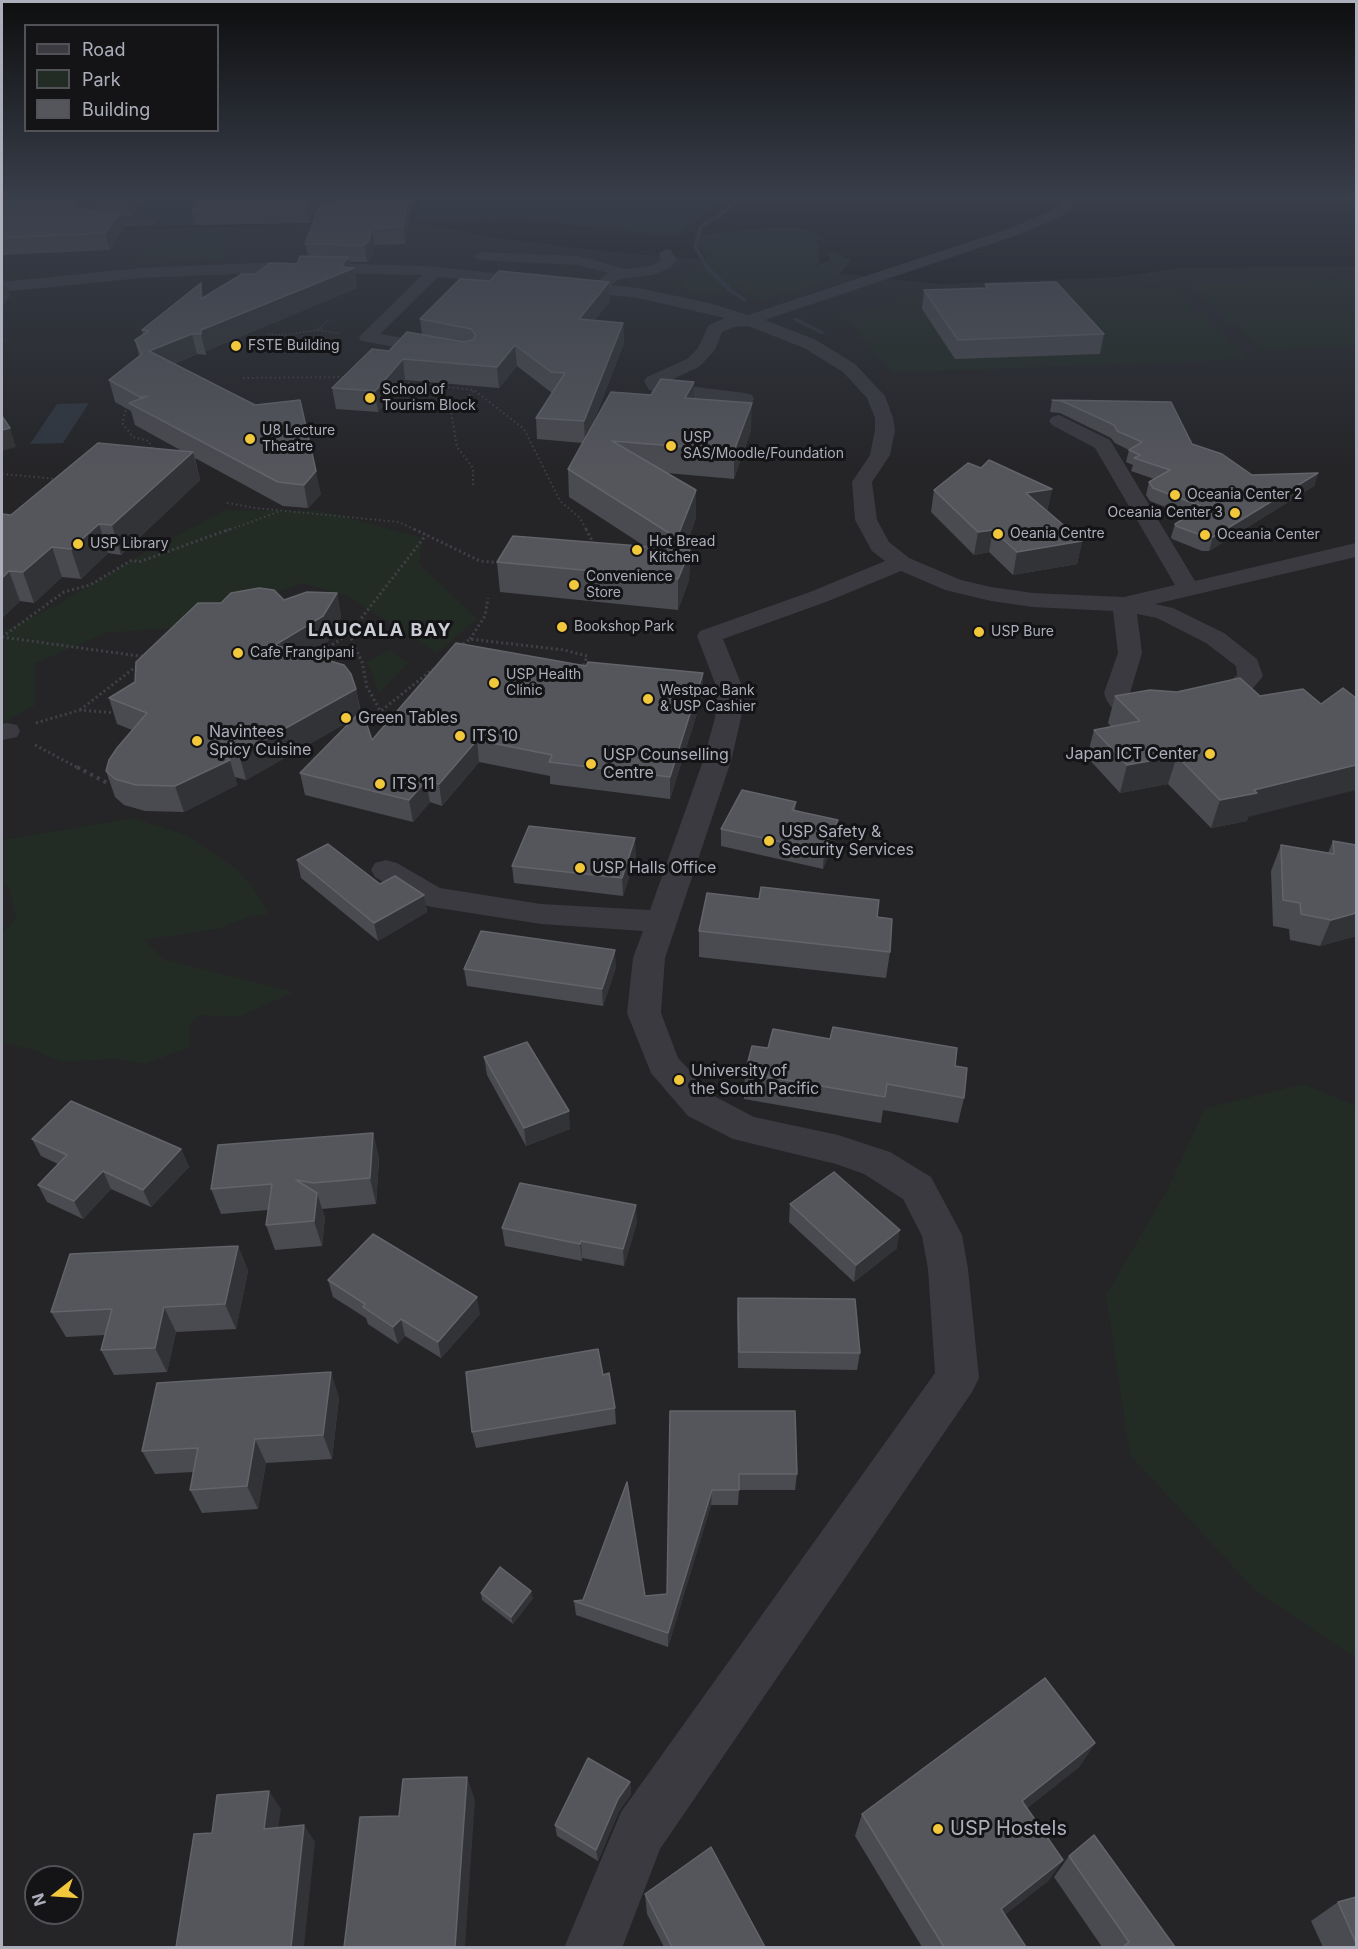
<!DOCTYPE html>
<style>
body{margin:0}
#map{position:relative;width:1358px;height:1949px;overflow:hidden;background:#19191b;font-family:Inter,sans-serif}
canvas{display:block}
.frame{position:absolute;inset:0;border:3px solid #acafbb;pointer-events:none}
.legend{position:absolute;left:24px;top:24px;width:195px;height:108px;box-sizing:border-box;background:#141416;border:2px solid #515258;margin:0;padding:8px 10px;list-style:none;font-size:18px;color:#acafbb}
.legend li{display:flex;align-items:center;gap:12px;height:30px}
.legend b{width:30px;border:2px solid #515258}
.north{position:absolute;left:24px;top:1865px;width:60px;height:60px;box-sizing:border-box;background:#141416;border:2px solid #515258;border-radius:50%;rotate:253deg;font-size:16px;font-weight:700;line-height:24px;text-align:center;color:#acafbb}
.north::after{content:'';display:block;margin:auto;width:21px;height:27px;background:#f1c73b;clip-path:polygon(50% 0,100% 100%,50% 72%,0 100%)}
</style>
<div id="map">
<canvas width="1358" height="1949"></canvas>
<div class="frame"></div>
<ul class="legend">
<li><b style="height:8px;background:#3a3a40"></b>Road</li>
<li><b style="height:16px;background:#232b25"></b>Park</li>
<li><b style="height:16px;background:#55565c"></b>Building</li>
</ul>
<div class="north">N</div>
</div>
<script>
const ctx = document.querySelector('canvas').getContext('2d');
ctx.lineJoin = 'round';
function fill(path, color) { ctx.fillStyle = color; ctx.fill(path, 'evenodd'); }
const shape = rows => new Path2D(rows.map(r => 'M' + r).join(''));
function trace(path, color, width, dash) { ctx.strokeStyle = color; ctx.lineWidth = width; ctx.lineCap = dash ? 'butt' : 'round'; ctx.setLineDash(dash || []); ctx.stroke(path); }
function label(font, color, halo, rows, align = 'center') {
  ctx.font = font + ' Inter,sans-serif'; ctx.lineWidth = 6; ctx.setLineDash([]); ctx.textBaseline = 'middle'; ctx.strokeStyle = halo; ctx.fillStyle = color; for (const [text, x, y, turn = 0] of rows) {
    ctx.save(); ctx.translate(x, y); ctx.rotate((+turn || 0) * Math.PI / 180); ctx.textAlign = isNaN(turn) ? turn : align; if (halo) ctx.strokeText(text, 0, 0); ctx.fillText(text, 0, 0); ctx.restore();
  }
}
fill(shape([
 [2,197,61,231,413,222,497,238,610,252,709,260,939,284,1117,277,1181,268,1356,266,1356,1947,2,1948],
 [36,1877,72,1877,72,1913,36,1913]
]), '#252528');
fill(shape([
 [92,197,393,197,387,221,67,229],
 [420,197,727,197,676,237,519,219,414,221],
 [766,228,800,228,826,239,816,241,820,246,818,258,821,262,812,268,830,260,827,250,852,260,838,276,788,295,763,299,746,296,736,289,752,283,723,289,710,295,679,286,689,273,707,262,704,253,694,241,697,235],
 [240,231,228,260,135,263,151,234],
 [1356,279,1356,346,1261,350,1189,284],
 [1171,287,1250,359,893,373,843,316,920,297],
 [225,510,322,511,423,538,419,564,477,619,437,653,347,596,302,583,189,627,105,633,34,664,34,706,2,723,2,632,49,609,151,549],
 [390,649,408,663,379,693,367,662],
 [132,818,184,834,237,869,254,889,269,914,250,917,218,929,144,940,163,959,294,992,239,1017,199,1015,189,1025,190,1047,145,1064,115,1059,61,1062,33,1050,5,1043,2,1041,2,934,16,918,9,888,2,884,2,840],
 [1304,1084,1356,1106,1356,1658,1255,1590,1130,1455,1106,1295,1167,1191,1205,1108]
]), '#232b25');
fill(shape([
 [89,403,63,443,30,444,57,404]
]), '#2f363f');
fill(shape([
 [738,197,742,197,721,217,703,227,697,246,709,266,733,290,747,299,745,302,729,292,705,268,693,246,699,225,717,215,738,197],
 [793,318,797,318,826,333,821,334,793,320,793,318]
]), '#2f363f');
trace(shape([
 [318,330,341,334],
 [268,334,283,335,318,330,329,320],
 [2,341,6,340]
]), '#404147', 1.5, [1.5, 2]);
trace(shape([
 [243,378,347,377],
 [399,382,474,390,524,429,560,501,580,518,587,531],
 [127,406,122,423,133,437,149,441,154,453],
 [2,474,58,479],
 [473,485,473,468,457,447,451,412,474,391],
 [227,503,255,508,399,522,417,531],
 [226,531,278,512]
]), '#404147', 2, [1.5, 3]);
trace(shape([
 [414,529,480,561,502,563],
 [586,529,595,546],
 [349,634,426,535],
 [2,637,64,592,90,585,132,560,139,562,230,529],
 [2,637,146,657],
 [470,639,485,616,488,598],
 [459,647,470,639,564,650,587,656,582,670],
 [311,658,349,634,362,662,367,687,381,712,395,720],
 [80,710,138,665],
 [36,723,80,710,117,713],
 [366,723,433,669],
 [35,745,80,769]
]), '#404147', 3, [2, 3]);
trace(shape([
 [77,767,109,784]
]), '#404147', 4, [3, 4.5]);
fill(shape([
 [96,197,110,197,94,216,107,219,151,218,158,222,151,226,107,227,82,222,80,214,96,197],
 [402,197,416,197,410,215,405,216,398,212,402,197],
 [1066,197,1081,197,1062,216,1021,234,765,320,816,340,855,364,885,396,893,418,895,430,890,455,872,482,877,520,889,542,909,558,961,580,991,587,1033,593,1124,597,1175,585,1095,448,1052,425,1049,421,1052,417,1059,415,1110,440,1195,581,1356,543,1356,557,1155,604,1173,608,1224,633,1257,659,1263,676,1250,692,1239,701,1168,717,1124,713,1111,707,1107,701,1104,693,1118,653,1113,611,1033,607,991,601,945,590,901,571,826,602,723,639,744,691,741,718,731,761,665,958,661,1013,678,1058,714,1096,754,1117,838,1135,890,1152,931,1177,962,1235,968,1269,979,1378,972,1392,660,1849,622,1948,564,1948,621,1812,935,1373,928,1269,922,1236,903,1199,864,1174,836,1164,733,1139,688,1116,651,1073,627,1013,633,958,643,931,541,924,432,907,421,904,375,877,371,870,375,863,386,860,397,863,440,888,541,904,650,910,703,761,715,718,718,691,697,636,700,631,810,592,885,561,872,551,855,520,852,482,870,455,875,430,875,418,867,398,843,372,804,348,748,326,734,327,722,332,715,350,699,367,664,383,745,393,752,395,754,399,752,403,745,405,668,395,649,390,644,381,647,377,687,359,698,348,709,325,725,318,638,298,438,277,380,334,447,346,450,350,447,354,441,355,367,342,361,341,359,337,422,275,280,272,141,278,2,292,2,282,141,268,280,262,426,266,600,284,598,282,600,279,608,273,578,265,480,260,473,256,480,252,578,256,626,269,650,266,660,262,661,260,659,253,666,249,671,250,677,260,670,268,653,275,620,279,611,285,638,288,709,303,748,315,1011,228,1052,210,1066,197],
 [1137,614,1157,618,1206,643,1236,666,1237,675,1221,689,1168,701,1138,699,1131,696,1130,693,1142,653,1137,614],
 [7,723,17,725,20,731,17,737,2,740,2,724,7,723]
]), '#3a3a40');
fill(shape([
 [2,197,93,197,82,209,97,212,94,199,143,197,131,216,119,216,123,229,110,250,2,255],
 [200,197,320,197,310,223,195,225,192,210],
 [408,201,410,217,405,244,374,245,371,258,367,262,350,262,351,268,354,268,357,288,206,351,206,355,197,354,174,364,321,494,308,508,283,506,195,458,200,480,121,555,108,553,81,579,62,577,34,603,20,601,2,618,11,515,182,451,135,425,131,411,115,402,109,380,139,356,135,340,143,335,142,330,204,297,255,274,297,264,308,256,305,244],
 [490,281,609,282,610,301,595,320,623,323,624,343,591,428,651,395,694,382,694,399,751,430,734,479,667,473,696,490,696,518,684,550,690,550,689,580,678,610,500,592,497,562,646,547,569,497,568,469,583,443,537,439,536,418,552,393,517,366,499,388,405,380,378,412,336,409,332,388,422,334,420,319],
 [985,284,1104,334,1100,354,955,359,922,309,924,290,985,288],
 [1052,400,1171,402,1192,444,1252,475,1318,473,1314,486,1209,551,1202,551,1172,539,1171,537,1175,524,1188,516,1150,501,1146,495,1149,482,1154,479,1131,471,1133,465,1126,462,1129,450,1115,443,1111,438,1060,413,1050,412],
 [981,468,1052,489,1047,511,1082,541,1077,564,1013,575,989,552,974,555,931,512,934,490],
 [337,593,341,617,328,641,306,654,356,689,361,712,372,740,586,666,703,673,703,694,670,799,550,784,550,776,479,762,442,806,430,802,413,822,305,795,300,773,353,719,246,780,235,777,237,785,184,812,145,811,124,805,115,797,106,771,132,730,117,724,109,698,135,682,221,603,284,600],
 [1115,696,1248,817,1247,821,1211,828,1168,784,1120,793,1087,757,1094,730,1111,727,1108,723],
 [796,802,795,811,838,820,836,837,823,869,721,846,721,829],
 [1333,841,1356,845,1356,936,1320,946,1290,940,1289,929,1273,926,1271,871,1281,845,1328,853],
 [636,855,623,896,514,883,512,866],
 [297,860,380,884,424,895,427,912,378,941,301,878],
 [877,917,890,952,886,978,699,957,699,931],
 [616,967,603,1006,467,986,464,969],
 [768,1048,955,1066,964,1098,958,1123,883,1110,881,1123,744,1099,745,1073],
 [484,1057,570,1129,526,1146,487,1075],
 [373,1133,379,1159,376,1204,322,1209,325,1218,322,1246,275,1250,266,1225,268,1210,221,1214,211,1189],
 [32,1139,181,1149,189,1167,151,1207,111,1189,83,1219,47,1202,38,1185,58,1164,41,1156],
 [790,1204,897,1248,854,1282,789,1222],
 [637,1222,624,1266,582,1258,582,1261,505,1246,502,1228],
 [238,1246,248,1271,236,1329,176,1332,167,1372,114,1375,101,1350,105,1335,66,1337,51,1312],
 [328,1280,480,1314,441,1358,405,1336,398,1344,368,1324,366,1318,333,1297],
 [738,1298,860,1353,857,1370,738,1368,737,1315],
 [603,1375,615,1408,616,1424,476,1448,472,1432],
 [339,1397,332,1459,266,1463,258,1509,202,1513,190,1490,193,1472,155,1474,142,1451],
 [670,1411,797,1474,795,1490,739,1490,738,1505,711,1505,668,1647,576,1615,574,1601,667,1594],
 [481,1593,533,1598,513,1624,482,1600],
 [1095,1743,1079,1767,1027,1808,1063,1860,1048,1881,1004,1915,1026,1947,922,1947,855,1836,862,1814],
 [630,1782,631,1794,619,1811,598,1861,557,1836,555,1825],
 [1069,1856,1175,1947,1102,1947,1054,1877],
 [645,1894,765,1947,664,1947,647,1914],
 [1356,1897,1356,1947,1323,1947,1311,1921,1338,1902]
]), '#4a4b50');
fill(shape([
 [74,197,93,197,78,212],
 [129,197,143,197,131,216,127,200],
 [312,197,320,197,310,223,307,208],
 [408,201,410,217,405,244,403,227],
 [119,213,123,229,110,250,105,233],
 [372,228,374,245,371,258,367,262,364,245],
 [349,257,351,270,354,268,357,288,206,351,206,355,201,334,201,330,342,267,344,262],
 [5,279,10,296,2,306,2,282],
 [609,282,610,301,580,339,579,319],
 [201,283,205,302,201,299],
 [623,323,624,343,585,443,584,421],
 [192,334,197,354,155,372,149,351],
 [515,345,517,366,499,388,497,367],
 [403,359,405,380,378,412,375,391],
 [694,382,694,409,685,398],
 [752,403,751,430,734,479,734,451],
 [10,428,16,447,2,451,2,430],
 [193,452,200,480,121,555,112,525],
 [316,471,321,494,308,508,304,485],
 [1318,473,1314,486,1209,551,1213,537],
 [1052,489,1047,511,1026,493],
 [696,490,696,518,677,567,677,538],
 [99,524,108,553,81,579,71,549],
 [993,530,989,552,974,555,978,532],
 [1082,541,1077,564,1013,575,1017,552],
 [52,547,62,577,34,603,23,572],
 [690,550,689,580,678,610,678,579],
 [9,571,20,601,2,618,2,578],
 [337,593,341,617,328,641,281,670,275,645],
 [703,673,703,694,670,799,670,777],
 [356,689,361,715,246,780,239,754],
 [477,740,479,762,442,806,439,784],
 [1177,756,1168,784,1120,793,1127,765],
 [230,760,237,785,184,812,175,786],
 [1356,765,1356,790,1248,817,1247,821,1211,828,1220,800,1254,790],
 [426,781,430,802,413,822,409,800],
 [838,820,836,837,823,869,824,851],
 [635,838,636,855,623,896,622,878],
 [424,895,427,912,378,941,374,923],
 [1356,913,1356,936,1320,946,1331,920],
 [615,950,616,967,603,1006,602,989],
 [569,1111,570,1129,526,1146,524,1128],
 [373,1133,379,1159,376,1204,370,1178],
 [181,1149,189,1167,151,1207,143,1190],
 [103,1171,111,1189,83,1219,74,1201],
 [317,1193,325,1218,322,1246,314,1221],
 [636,1205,637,1222,624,1266,623,1249],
 [900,1230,897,1248,854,1282,856,1265],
 [581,1241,582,1258,582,1261,580,1244],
 [238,1246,248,1271,236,1329,225,1304],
 [477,1297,480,1314,441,1358,438,1342],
 [164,1307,176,1332,167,1372,155,1348],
 [401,1319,405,1336,398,1344,393,1327],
 [331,1372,339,1397,332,1459,323,1435],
 [255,1439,266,1463,258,1509,247,1486],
 [712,1490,711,1505,668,1647,668,1633],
 [531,1591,533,1598,513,1624,511,1617],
 [1095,1743,1079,1767,1008,1823,1022,1801],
 [467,1777,475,1800,465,1947,455,1947],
 [630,1782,631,1794,619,1811,598,1861,596,1850,618,1799],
 [269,1791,281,1809,276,1846,264,1829],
 [304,1825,315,1842,304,1947,291,1947],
 [1063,1860,1048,1881,988,1928,1001,1909]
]), '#323336');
const building = shape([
 [2,197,74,197,77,208,102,213,119,213,105,233,2,238,2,197],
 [96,197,129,197,127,200,94,199,96,197],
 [200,197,312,197,307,208,192,210,200,197],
 [408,201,403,227,372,228,369,241,364,245,305,244,321,202,408,201],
 [300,256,349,257,344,262,342,267,354,268,201,330,201,334,192,334,149,351,255,405,300,400,316,471,304,485,278,482,129,403,148,396,140,397,109,380,142,354,135,340,149,331,142,330,201,283,201,299,242,274,255,274,270,263,297,264,300,256],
 [499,271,609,282,579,319,623,323,584,421,536,418,565,373,551,372,515,345,497,367,403,359,375,391,332,388,372,349,389,351,407,332,464,342,473,340,476,335,471,329,420,319,460,279,490,281,499,271],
 [1056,282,1104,334,958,340,924,290,989,288,985,284,1056,282],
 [661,379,694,382,685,398,752,403,734,451,612,441,696,490,677,538,568,469,611,392,651,395,661,379],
 [1052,400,1171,402,1192,444,1222,454,1252,475,1318,473,1213,537,1206,537,1176,526,1175,524,1203,507,1153,488,1149,482,1170,470,1134,458,1140,455,1129,450,1142,442,1117,431,1114,425,1062,401,1052,400],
 [2,416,10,428,2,430,2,416],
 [98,443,193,452,112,525,99,524,71,549,52,547,23,572,9,571,2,578,2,514,11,515,98,443],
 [989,460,1052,489,1026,493,1082,541,1017,552,993,530,978,532,934,490,968,463,981,468,989,460],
 [513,536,690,550,678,579,497,562,513,536],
 [259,588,274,590,284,600,307,592,337,593,323,616,275,645,344,665,351,674,356,689,239,754,215,748,230,760,175,786,136,785,115,779,106,771,109,760,117,748,147,713,109,698,135,682,136,662,198,603,221,603,231,593,259,588],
 [456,643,586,666,588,662,703,673,670,777,549,762,552,755,477,740,439,784,426,781,409,800,300,773,362,710,372,740,456,643],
 [1240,678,1260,696,1303,689,1321,704,1343,688,1356,698,1356,765,1254,790,1257,793,1220,800,1177,756,1127,765,1094,730,1140,721,1115,696,1150,690,1177,692,1240,678],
 [742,790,796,802,792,810,838,820,824,851,721,829,742,790],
 [529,826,635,838,622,878,512,866,529,826],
 [1333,841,1356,845,1356,913,1331,920,1301,914,1300,903,1283,900,1281,845,1334,854,1333,841],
 [328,844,380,884,395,876,424,895,374,923,297,860,328,844],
 [761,887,879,900,877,917,892,919,890,952,699,931,707,893,759,899,761,887],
 [481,931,615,950,602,989,464,969,481,931],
 [833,1027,957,1048,955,1066,967,1068,964,1098,887,1084,885,1097,745,1073,752,1046,768,1048,773,1029,830,1039,833,1027],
 [527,1042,569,1111,524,1128,484,1057,527,1042],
 [71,1101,181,1149,143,1190,103,1171,74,1201,38,1185,67,1155,32,1139,71,1101],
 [373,1133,370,1178,313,1183,296,1180,317,1193,314,1221,266,1225,272,1184,211,1189,218,1145,373,1133],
 [834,1172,900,1230,856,1265,790,1204,834,1172],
 [520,1183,636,1205,623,1249,581,1241,580,1244,502,1228,520,1183],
 [373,1234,477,1297,438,1342,401,1319,393,1327,363,1307,365,1304,328,1280,373,1234],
 [238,1246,225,1304,164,1307,155,1348,101,1350,112,1309,51,1312,70,1254,238,1246],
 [738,1298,855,1299,860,1353,739,1352,738,1298],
 [598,1349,603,1375,609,1373,615,1408,472,1432,466,1372,598,1349],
 [331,1372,323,1435,255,1439,247,1486,190,1490,198,1448,142,1451,157,1383,331,1372],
 [670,1411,795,1411,797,1474,739,1474,739,1490,712,1490,668,1633,574,1601,583,1600,627,1482,645,1596,667,1594,670,1411],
 [500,1567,531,1591,511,1617,481,1593,500,1567],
 [1045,1678,1095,1743,1022,1801,1063,1860,1001,1909,1026,1947,944,1947,862,1814,1045,1678],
 [588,1758,630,1782,618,1799,596,1850,555,1825,588,1758],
 [467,1777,455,1947,344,1947,360,1817,399,1816,403,1779,467,1777],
 [269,1791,264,1829,304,1825,291,1947,176,1947,194,1834,212,1833,217,1795,269,1791],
 [1094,1835,1175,1947,1123,1947,1129,1942,1069,1856,1094,1835],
 [711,1847,765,1947,672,1947,645,1894,711,1847],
 [1356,1897,1356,1943,1338,1902,1356,1897]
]);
fill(building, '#55565c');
trace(building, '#62646a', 1.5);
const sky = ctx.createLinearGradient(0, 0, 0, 470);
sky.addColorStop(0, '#0e0e0f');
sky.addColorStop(0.42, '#383e4a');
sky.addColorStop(1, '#383e4a00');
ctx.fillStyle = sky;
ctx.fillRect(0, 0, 1358, 470);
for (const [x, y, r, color] of [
 [236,346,6,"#f1c73b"],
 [370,398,6,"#f1c73b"],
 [250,439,6,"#f1c73b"],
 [671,446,6,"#f1c73b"],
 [1175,495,6,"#f1c73b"],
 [1235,513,6,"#f1c73b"],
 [998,534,6,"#f1c73b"],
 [1205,535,6,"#f1c73b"],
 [78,544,6,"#f1c73b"],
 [637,550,6,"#f1c73b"],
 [574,585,6,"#f1c73b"],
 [562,627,6,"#f1c73b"],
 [979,632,6,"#f1c73b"],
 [238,653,6,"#f1c73b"],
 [494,683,6,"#f1c73b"],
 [648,699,6,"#f1c73b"],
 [346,718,6,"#f1c73b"],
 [460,736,6,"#f1c73b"],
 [197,741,6,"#f1c73b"],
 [1210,754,6,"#f1c73b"],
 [591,764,6,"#f1c73b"],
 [380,784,6,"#f1c73b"],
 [769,841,6,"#f1c73b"],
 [580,868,6,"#f1c73b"],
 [679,1080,6,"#f1c73b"],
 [938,1829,6,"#f1c73b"]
]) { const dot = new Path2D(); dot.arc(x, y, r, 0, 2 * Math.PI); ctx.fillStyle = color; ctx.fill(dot); trace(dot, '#141416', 2); }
label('14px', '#acafbb', '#141416', [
 ["FSTE Building",248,346],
 ["School of",382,390],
 ["Tourism Block",382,406],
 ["U8 Lecture",262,431],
 ["Theatre",262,447],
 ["USP",683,438],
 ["SAS/Moodle/Foundation",683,454],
 ["Oceania Center 2",1187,495],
 ["Oceania Center 3",1223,513,"right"],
 ["Oeania Centre",1010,534],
 ["Oceania Center",1217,535],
 ["Hot Bread",649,542],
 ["Kitchen",649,558],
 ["USP Library",90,544],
 ["Convenience",586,577],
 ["Store",586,593],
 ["Bookshop Park",574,627],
 ["USP Bure",991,632],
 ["Cafe Frangipani",250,653],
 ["USP Health",506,675],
 ["Clinic",506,691],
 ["Westpac Bank",660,691],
 ["& USP Cashier",660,707]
], 'left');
label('16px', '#acafbb', '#141416', [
 ["Green Tables",358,718],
 ["Navintees",209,732],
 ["Spicy Cuisine",209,750],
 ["ITS 10",472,736],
 ["Japan ICT Center",1198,754,"right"],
 ["USP Counselling",603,755],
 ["Centre",603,773],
 ["ITS 11",392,784],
 ["USP Safety &",781,832],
 ["Security Services",781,850],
 ["USP Halls Office",592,868],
 ["University of",691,1071],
 ["the South Pacific",691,1089]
], 'left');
ctx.letterSpacing = '1.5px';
label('bold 18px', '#ccced7', '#141416', [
 ["LAUCALA BAY",380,631]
]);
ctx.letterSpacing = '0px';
label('20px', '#acafbb', '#141416', [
 ["USP Hostels",950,1829]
], 'left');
</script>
